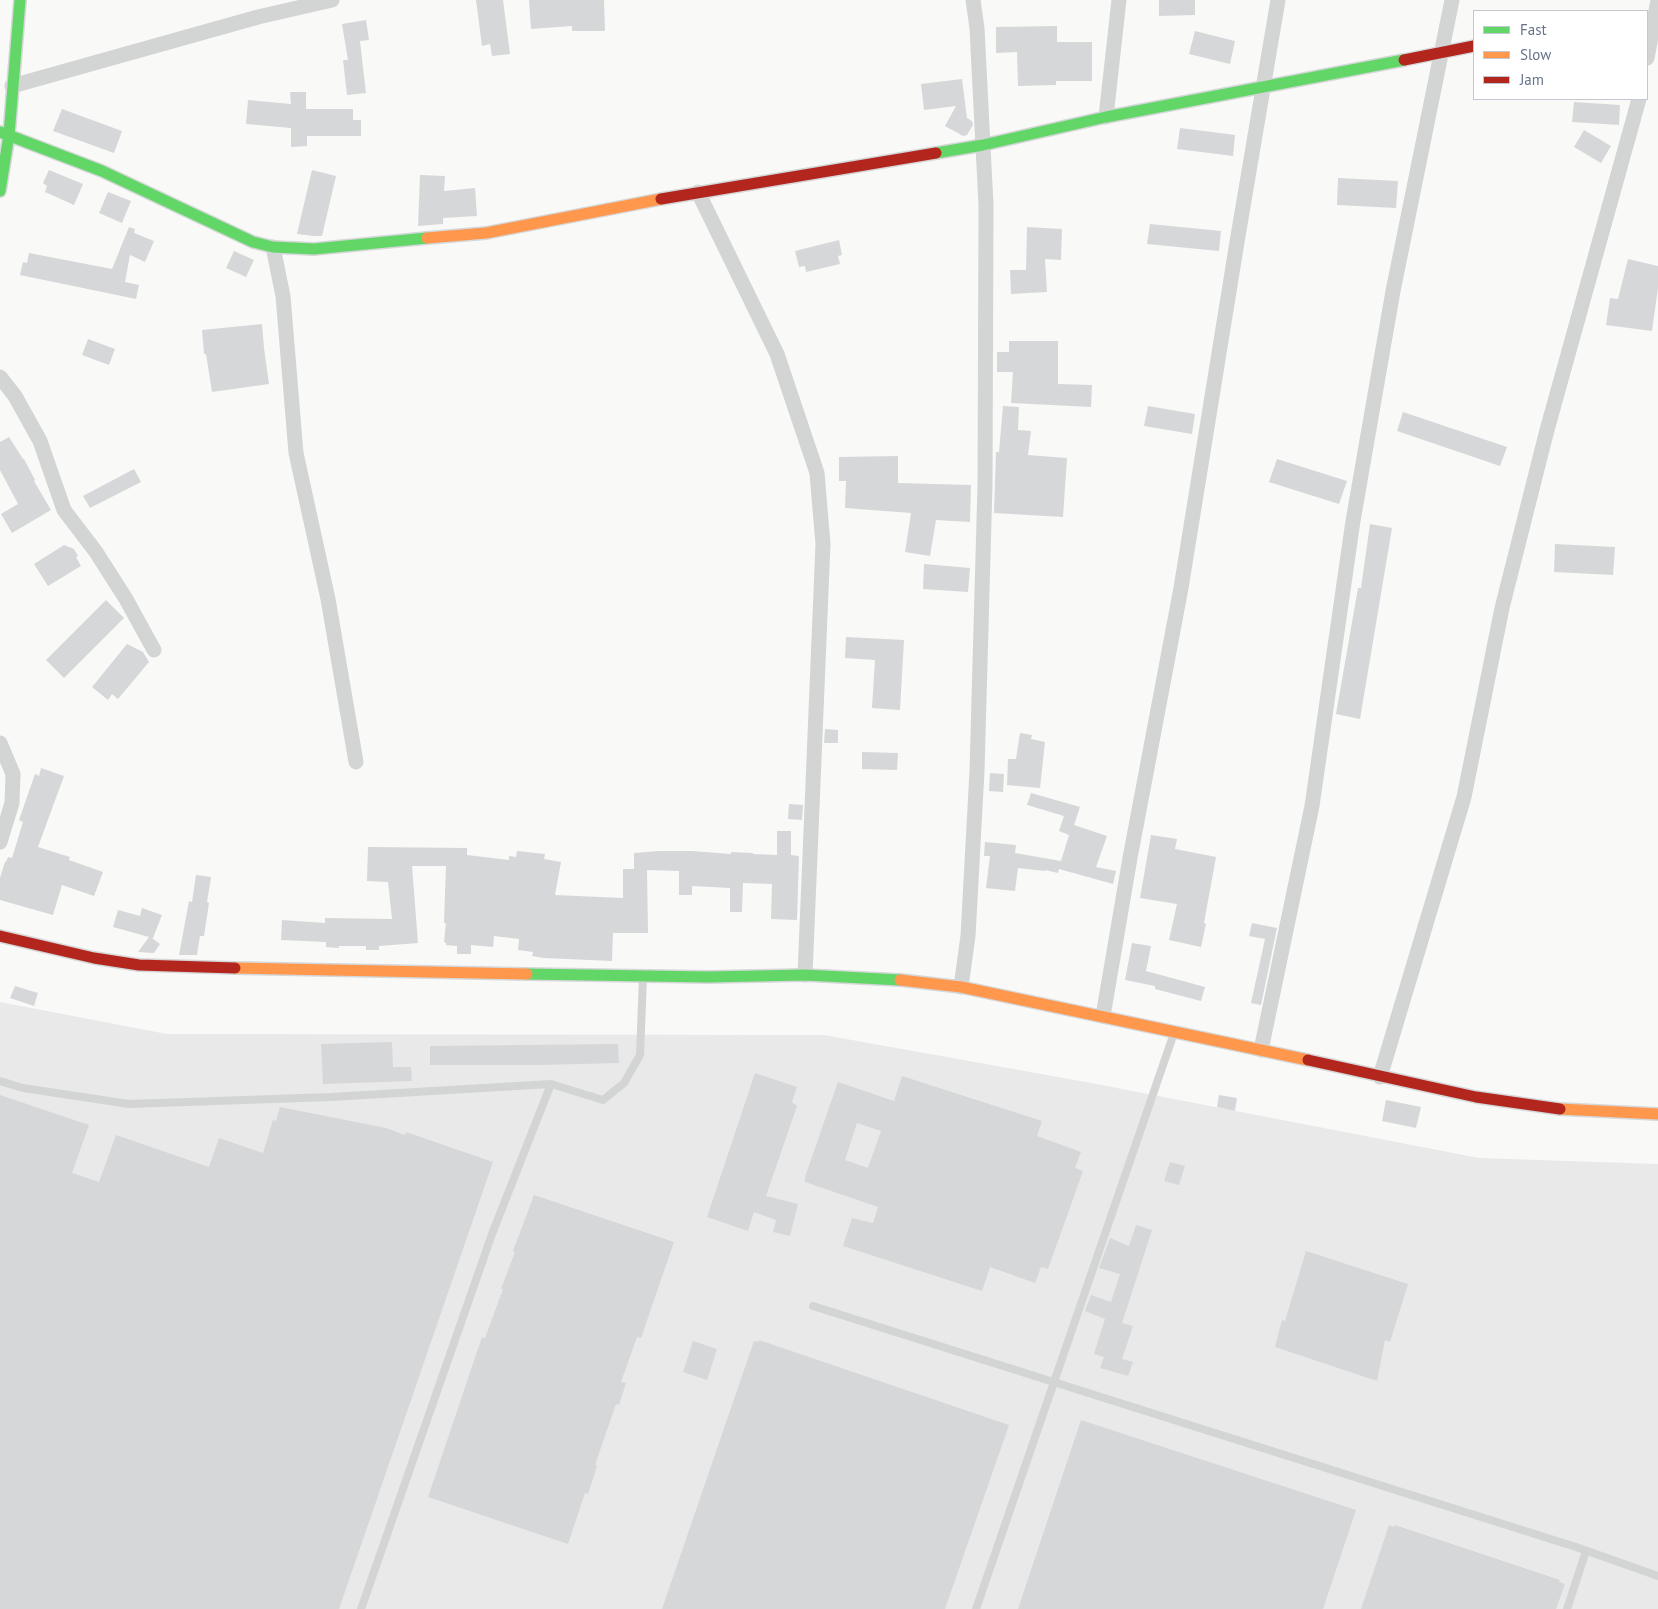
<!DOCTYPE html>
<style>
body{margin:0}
#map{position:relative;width:1658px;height:1609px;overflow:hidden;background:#f9f9f8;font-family:"PT Sans",sans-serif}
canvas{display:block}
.legend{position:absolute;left:1473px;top:10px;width:175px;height:90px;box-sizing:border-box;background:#fff;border:1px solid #c2c7d1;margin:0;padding:6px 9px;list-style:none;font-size:15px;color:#66738b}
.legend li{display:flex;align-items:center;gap:10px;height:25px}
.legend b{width:25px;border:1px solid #c2c7d1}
</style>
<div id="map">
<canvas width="1658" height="1609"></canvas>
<ul class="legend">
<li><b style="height:6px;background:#63d668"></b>Fast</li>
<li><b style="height:6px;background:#ff974d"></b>Slow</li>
<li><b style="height:6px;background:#b3261e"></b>Jam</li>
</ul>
</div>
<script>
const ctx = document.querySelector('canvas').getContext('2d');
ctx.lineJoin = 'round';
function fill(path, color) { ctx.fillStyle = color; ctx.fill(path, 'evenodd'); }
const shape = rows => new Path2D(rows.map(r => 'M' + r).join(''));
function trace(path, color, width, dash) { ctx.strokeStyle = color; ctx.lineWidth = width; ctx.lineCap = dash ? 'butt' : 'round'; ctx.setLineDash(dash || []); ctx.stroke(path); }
fill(shape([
 [0,1002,167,1034,824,1035,1086,1082,1479,1158,1658,1164,1658,1609,0,1609]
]), '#e9e9ea');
fill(shape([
 [476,0,503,0,510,54,492,56,490,44,482,46],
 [529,0,604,0,605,31,572,31,572,26,531,29],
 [1159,0,1195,0,1195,15,1159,16],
 [366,20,369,40,360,41,366,93,347,95,343,60,348,60,342,24],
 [1057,26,1057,42,1092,42,1092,81,1056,81,1056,85,1018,86,1017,52,996,53,996,27],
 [1195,31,1235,41,1230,64,1189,54],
 [962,79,967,118,972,121,973,125,967,135,963,136,945,126,956,106,924,110,921,84],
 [290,92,306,92,306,109,353,109,353,120,361,120,361,136,307,136,307,146,291,147,291,128,246,124,248,100,291,104],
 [1574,102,1620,105,1619,125,1572,122],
 [62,109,122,131,114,153,53,131],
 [1180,128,1235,135,1233,156,1177,149],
 [1584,130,1611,146,1601,163,1574,147],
 [49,170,83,184,74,205,45,192,47,186,43,183],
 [312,170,336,176,322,236,314,236,297,234],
 [420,175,445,176,444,191,475,188,477,216,443,218,443,224,418,226],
 [1338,178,1398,181,1396,208,1337,205],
 [108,192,131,201,122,223,99,213],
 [1150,224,1221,231,1219,251,1147,244],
 [129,227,135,229,134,233,154,241,145,262,130,255,125,282,139,285,136,299,20,275,23,262,27,263,29,253,112,269],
 [1027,227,1062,229,1061,260,1045,259,1047,292,1011,294,1010,270,1026,270],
 [839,240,842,255,838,256,840,264,806,272,805,266,799,267,795,251],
 [234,251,254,260,246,277,226,268],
 [1628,259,1658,266,1658,288,1652,331,1606,325,1610,298,1618,299],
 [262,324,264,348,269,384,212,392,206,354,204,354,202,330],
 [88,339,115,349,109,365,82,355],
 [1009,341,1058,341,1058,384,1092,385,1091,407,1011,403,1013,372,997,372,997,352,1009,352],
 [1003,406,1019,407,1018,430,1031,431,1028,455,1067,458,1063,517,994,513,996,452,999,452],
 [1148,406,1195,414,1192,434,1144,426],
 [1403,412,1507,447,1500,466,1397,431],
 [9,437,23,459,24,459,35,480,34,481,51,510,12,533,1,514,18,504,0,470,0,442],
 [898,456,898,483,971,485,970,522,936,520,930,556,905,552,911,513,845,508,846,481,839,481,839,457],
 [1277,459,1347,481,1339,504,1269,482],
 [134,469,141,482,90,508,83,496],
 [1370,524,1392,528,1360,719,1336,714,1358,588,1361,588],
 [1555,544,1615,547,1613,575,1554,572],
 [64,545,74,549,78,556,76,557,81,566,48,586,34,564],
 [924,564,970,568,968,592,923,589],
 [106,600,124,618,64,678,46,660],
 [846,637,904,640,900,710,872,708,875,660,845,658],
 [127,644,143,652,149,662,118,699,112,694,108,700,92,687],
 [825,729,838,730,838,743,824,743],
 [1020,733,1032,735,1031,739,1045,742,1040,788,1007,785,1008,759,1016,759],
 [862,752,898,753,897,770,862,769],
 [41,768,64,776,38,847,70,857,69,860,103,872,94,896,62,885,53,915,0,900,0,878,5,862,6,862,8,857,12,858,23,822,19,820,35,774,39,776],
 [990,773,1004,774,1003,792,989,791],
 [1031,793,1080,807,1074,825,1107,836,1096,867,1116,871,1113,884,1059,869,1058,873,1045,870,1045,871,1018,868,1015,891,986,888,990,856,984,856,985,842,1016,845,1015,853,1061,861,1069,835,1059,831,1064,816,1027,805],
 [789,804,803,805,802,820,788,819],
 [777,831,791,831,791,855,799,856,797,920,771,919,772,884,743,883,742,912,730,912,730,888,692,886,692,895,679,895,679,871,647,870,648,933,613,933,612,961,544,958,532,956,533,952,518,950,519,939,494,936,493,947,471,945,471,954,457,954,457,946,446,945,446,943,444,942,446,923,444,923,446,866,412,866,418,943,379,946,379,950,366,950,366,946,339,946,339,948,326,947,326,942,281,940,282,920,325,923,325,918,392,919,388,882,367,881,368,847,467,848,467,855,509,860,509,856,516,857,517,851,545,854,544,859,561,862,555,895,623,898,623,869,634,869,634,853,659,851,692,851,731,854,731,852,753,853,753,854,777,855],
 [1151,835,1177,839,1175,849,1216,857,1204,923,1206,924,1201,947,1169,940,1177,904,1140,898],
 [196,875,211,877,207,902,209,903,204,936,200,936,197,955,179,955,189,901,192,902],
 [142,908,162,915,153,938,152,938,160,944,154,953,138,952,149,937,113,927,118,910,140,916],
 [1252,923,1277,928,1261,1005,1251,1003,1265,939,1249,936],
 [1132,943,1151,946,1146,971,1205,987,1201,1001,1155,989,1155,986,1125,980],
 [15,986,38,993,34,1006,10,998],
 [392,1042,393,1067,411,1067,412,1081,323,1084,321,1044],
 [618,1044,619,1063,539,1065,430,1065,430,1046],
 [755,1073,797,1087,792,1102,797,1106,766,1196,798,1204,790,1236,773,1232,776,1220,754,1212,748,1231,707,1217],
 [902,1076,1042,1121,1037,1136,1081,1152,1075,1168,1083,1171,1048,1269,1041,1267,1035,1283,990,1267,982,1291,843,1246,852,1218,873,1223,878,1207,805,1182,805,1177,838,1082,894,1101],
 [857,1123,881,1131,868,1168,845,1160],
 [0,1095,89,1125,72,1173,99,1182,116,1135,209,1167,219,1138,263,1153,273,1120,276,1121,280,1107,386,1128,405,1135,406,1132,493,1162,339,1609,0,1609],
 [1219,1095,1237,1098,1235,1111,1217,1107],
 [1386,1100,1421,1107,1416,1128,1382,1121],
 [1170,1162,1185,1166,1179,1185,1164,1181],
 [534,1195,674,1242,641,1338,637,1337,621,1382,626,1383,619,1405,616,1404,595,1465,597,1466,588,1494,585,1493,568,1544,428,1497,482,1337,485,1338,503,1289,501,1289,515,1252,513,1251],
 [1136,1225,1152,1230,1122,1323,1133,1326,1122,1359,1133,1362,1128,1376,1100,1368,1104,1357,1094,1354,1105,1319,1085,1311,1091,1295,1111,1302,1120,1274,1099,1268,1110,1238,1129,1246],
 [1306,1251,1408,1284,1390,1342,1385,1340,1377,1381,1275,1347,1282,1320,1285,1321],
 [759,1340,1009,1425,945,1609,662,1609,754,1341,758,1342],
 [693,1341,717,1349,707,1380,683,1372],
 [1081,1420,1356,1510,1323,1609,1018,1609],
 [1389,1525,1394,1527,1395,1525,1560,1580,1559,1582,1565,1584,1556,1609,1361,1609]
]), '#d6d7d8');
const fast = shape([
 [0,132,102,171,253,242,273,247,314,249,427,238],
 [936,153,983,145,1106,117,1404,60],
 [0,191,9,135,20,0],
 [527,974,708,977,805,975,900,980]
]);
const slow = shape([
 [427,238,486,233,661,199],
 [235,968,527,974],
 [900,980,961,987,1308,1060],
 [1560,1109,1658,1114]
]);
const jam = shape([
 [1404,60,1474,46],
 [661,199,936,153],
 [0,936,94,958,139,965,235,968],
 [1308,1060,1476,1097,1560,1109]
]);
trace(fast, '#d5d7d8', 14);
trace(slow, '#d5d7d8', 14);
trace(jam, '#d5d7d8', 14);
trace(shape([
 [0,1081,23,1088,129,1104,331,1097,551,1084,603,1100,624,1083,640,1055,643,977],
 [813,1306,1576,1547,1658,1576],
 [361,1609,492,1234,551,1084],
 [976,1609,1174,1033],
 [1567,1609,1586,1551]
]), '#d3d4d4', 8);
trace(shape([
 [1647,58,1658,0],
 [12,86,258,17,332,0],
 [1106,117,1119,0],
 [698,192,777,354,817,473,823,544,805,975],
 [273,247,283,296,296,453,328,599,356,762],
 [0,377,15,396,40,441,64,510,96,552,126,599,154,650],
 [0,743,13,774,12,803,0,842],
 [961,987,968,936,977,771,985,485,986,205,977,28,973,0],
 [1103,1016,1130,858,1181,588,1237,242,1278,0],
 [1261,1050,1312,806,1353,521,1393,291,1452,0],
 [1380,1077,1464,797,1502,608,1547,430,1639,99]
]), '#d3d4d4', 15);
trace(fast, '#63d668', 11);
trace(slow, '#ff974d', 11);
trace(jam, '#b3261e', 11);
</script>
